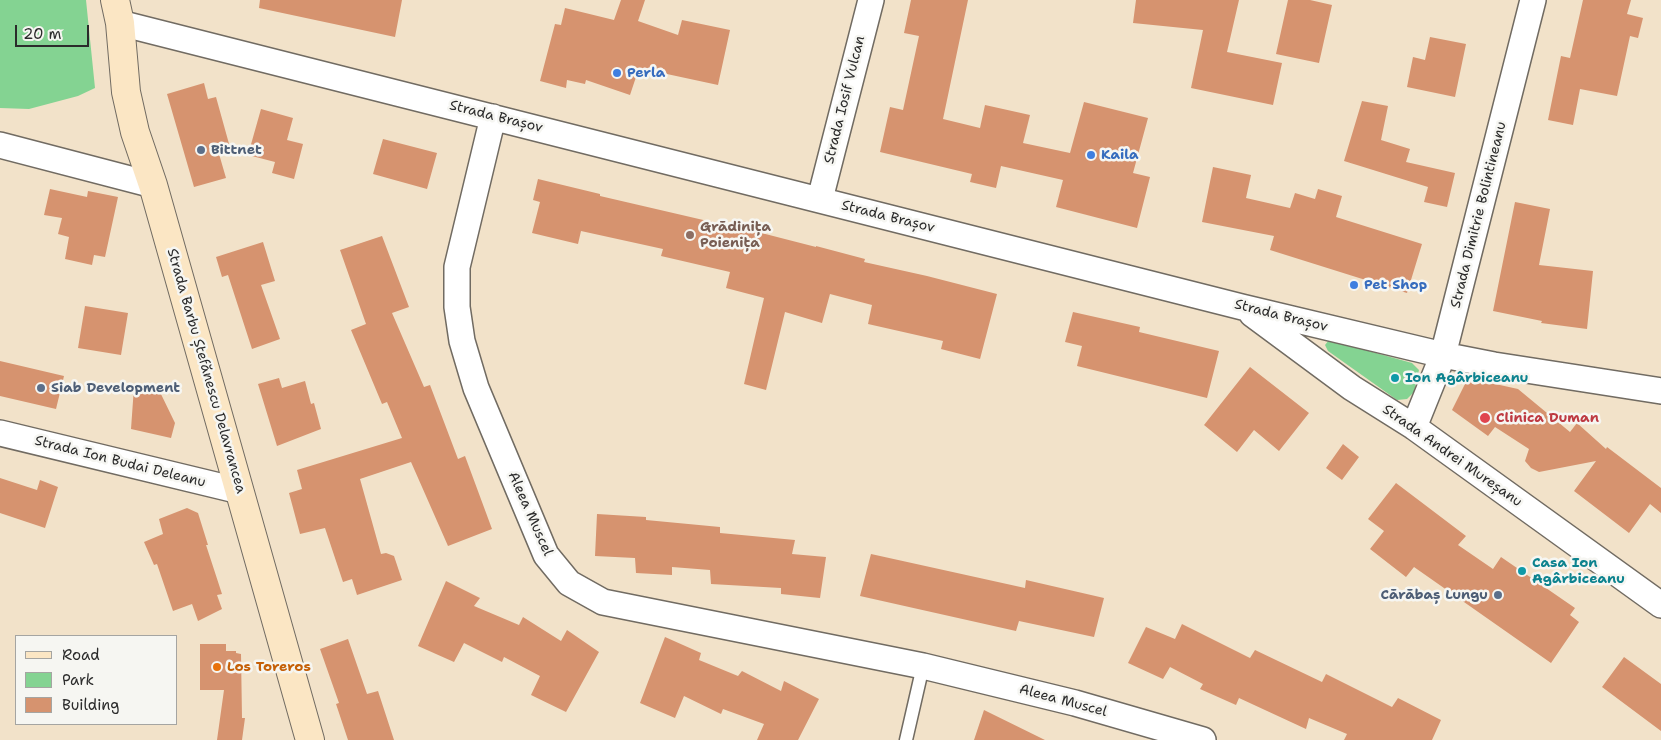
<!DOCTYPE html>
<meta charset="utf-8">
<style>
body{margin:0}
#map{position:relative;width:1661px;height:740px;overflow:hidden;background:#f2e2c9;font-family:"Shantell Sans",sans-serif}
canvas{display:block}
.legend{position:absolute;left:15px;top:635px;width:162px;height:90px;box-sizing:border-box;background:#f6f6f2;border:1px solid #a5a5a2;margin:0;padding:6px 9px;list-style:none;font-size:15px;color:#2b2b2b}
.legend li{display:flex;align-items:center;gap:10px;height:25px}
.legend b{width:25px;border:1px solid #a5a5a2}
.scale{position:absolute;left:15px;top:25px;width:74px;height:22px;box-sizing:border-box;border:2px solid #2b2b2b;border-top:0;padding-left:6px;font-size:15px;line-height:18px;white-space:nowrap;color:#2b2b2b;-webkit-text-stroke:4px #f6f6f2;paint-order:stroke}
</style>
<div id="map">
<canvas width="1661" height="740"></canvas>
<ul class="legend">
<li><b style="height:6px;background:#fbe6c4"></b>Road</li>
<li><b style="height:14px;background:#84d392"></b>Park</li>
<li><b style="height:14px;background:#d6936f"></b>Building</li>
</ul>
<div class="scale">20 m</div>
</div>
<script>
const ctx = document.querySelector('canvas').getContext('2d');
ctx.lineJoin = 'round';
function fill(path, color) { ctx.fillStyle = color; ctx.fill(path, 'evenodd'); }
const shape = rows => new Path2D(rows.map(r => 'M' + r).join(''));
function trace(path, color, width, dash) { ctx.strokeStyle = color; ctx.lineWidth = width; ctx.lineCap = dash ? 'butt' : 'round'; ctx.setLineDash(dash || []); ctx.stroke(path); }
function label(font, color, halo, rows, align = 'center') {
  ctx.font = font + ' "Shantell Sans",sans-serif'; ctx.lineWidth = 5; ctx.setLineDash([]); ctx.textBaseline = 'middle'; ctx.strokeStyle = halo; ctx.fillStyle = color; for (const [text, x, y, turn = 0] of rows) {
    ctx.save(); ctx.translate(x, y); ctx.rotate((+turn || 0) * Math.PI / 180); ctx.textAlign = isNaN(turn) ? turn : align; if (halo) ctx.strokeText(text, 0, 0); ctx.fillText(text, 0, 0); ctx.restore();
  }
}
fill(shape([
 [0,0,86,0,95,88,78,96,29,109,0,108],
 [1329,340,1412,363,1419,370,1414,392,1407,399,1397,400,1328,351,1325,345]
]), '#84d392');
fill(shape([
 [260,0,402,0,395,37,259,8],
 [621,0,645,0,638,21,678,35,682,20,730,30,718,85,639,68,630,95,586,80,585,84,567,80,566,88,540,81,555,24,561,25,565,8,614,20],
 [911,0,968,0,943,119,980,128,985,105,1030,115,1023,143,1070,153,1084,102,1148,118,1133,173,1150,177,1137,228,1056,207,1063,180,1001,166,996,188,970,182,972,174,880,152,890,107,903,110,919,36,904,33],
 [1136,0,1239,0,1227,52,1282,63,1273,105,1191,88,1203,30,1133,23],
 [1288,0,1310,0,1332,5,1319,63,1276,54],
 [1583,0,1631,0,1627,14,1643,18,1638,38,1630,36,1617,96,1580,89,1573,125,1548,120,1561,56,1570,58],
 [1430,37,1466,44,1455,97,1407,87,1413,57,1425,60],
 [204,83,208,99,216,97,231,151,217,147,226,178,194,187,167,94],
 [1362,101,1388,106,1381,140,1410,149,1406,162,1455,173,1447,207,1424,202,1428,187,1344,161],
 [261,109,293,118,287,140,303,144,294,179,272,173,275,162,248,155],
 [383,139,437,153,427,189,373,174],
 [1213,167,1251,175,1246,198,1290,208,1295,193,1315,199,1318,189,1342,196,1336,217,1422,244,1407,293,1270,250,1274,236,1202,222],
 [538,179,600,194,600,196,742,229,742,228,816,247,816,246,865,259,864,262,927,276,997,294,980,359,941,349,943,341,868,324,872,305,830,294,822,323,785,312,766,390,744,384,764,298,726,288,730,272,661,256,663,249,581,231,578,244,532,233,540,202,533,200],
 [50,189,87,197,88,191,118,197,105,257,94,255,92,265,65,259,69,237,58,234,62,218,44,215],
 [1515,202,1550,209,1539,265,1593,271,1587,329,1541,323,1542,321,1493,311],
 [382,236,409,307,392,313,424,387,430,385,458,459,465,456,492,529,448,546,411,462,360,479,381,554,386,553,394,556,402,580,357,595,352,579,343,582,325,528,300,534,289,493,302,489,297,470,402,438,387,402,382,404,351,330,366,324,340,250],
 [263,242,275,281,261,285,280,339,252,349,228,275,222,277,216,257],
 [85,306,128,313,121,355,78,348],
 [1073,312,1140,327,1139,332,1219,351,1207,398,1077,366,1082,346,1065,342],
 [0,361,64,376,56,409,0,396],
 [1250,367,1309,413,1279,451,1254,430,1237,452,1204,425],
 [279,378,282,388,305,381,311,404,314,403,321,429,277,446,258,384],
 [1468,378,1518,389,1570,432,1577,423,1606,449,1607,447,1661,488,1661,513,1650,504,1629,533,1574,491,1596,461,1539,472,1531,468,1525,461,1529,449,1495,427,1488,436,1452,410],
 [134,387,159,390,175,423,171,438,131,429],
 [1343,444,1359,457,1342,480,1326,468],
 [0,478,37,490,40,480,58,487,45,528,0,513],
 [1396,483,1466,536,1458,545,1493,569,1501,557,1575,608,1570,615,1579,622,1551,663,1414,567,1406,577,1370,549,1384,531,1368,519],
 [187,508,198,513,208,545,206,545,222,594,217,595,222,609,198,621,192,604,173,611,157,564,154,565,144,542,163,534,159,519],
 [597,514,646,517,646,520,720,527,720,533,795,540,792,554,826,557,820,598,781,594,781,588,711,584,710,570,672,567,672,575,636,573,635,558,595,556],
 [871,554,1025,588,1026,580,1104,598,1094,637,1019,621,1016,631,860,596],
 [446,581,480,598,474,606,519,625,523,617,561,641,567,630,599,652,566,712,531,695,540,676,504,657,502,662,464,643,454,662,418,646],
 [1182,624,1250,658,1255,650,1322,682,1326,674,1392,707,1398,698,1441,720,1432,740,1344,740,1347,734,1309,718,1306,729,1239,698,1236,705,1200,689,1203,684,1170,667,1163,679,1128,663,1146,627,1175,639],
 [665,637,701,653,699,660,738,676,742,671,781,691,784,681,819,699,798,740,757,740,764,724,723,709,721,714,684,696,675,718,640,703],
 [348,639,367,694,378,691,394,740,348,740,336,704,339,703,320,649],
 [200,644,226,644,226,651,236,651,236,653,241,654,242,718,245,718,242,740,217,740,224,690,200,690],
 [1624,657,1661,684,1661,731,1602,687],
 [984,710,1045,740,974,740]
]), '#d6936f');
const lane = shape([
 [906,740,923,666]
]);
const street = shape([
 [120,23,1242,307,1443,355,1494,365,1661,391],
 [493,117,457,267,457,307,462,341,476,388,546,555,569,583,603,602,923,666,1075,703,1203,740],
 [0,145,153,185],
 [820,199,871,0],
 [1252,314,1352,388,1414,427,1661,605],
 [1414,427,1443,355,1533,0],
 [0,433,240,491]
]);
const secondary = shape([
 [115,0,120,23,126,92,135,132,153,185,310,740]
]);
trace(lane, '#716b62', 15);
trace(street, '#716b62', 28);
trace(secondary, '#716b62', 30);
trace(lane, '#fff', 12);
trace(street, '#fff', 25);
trace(secondary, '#fbe6c4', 28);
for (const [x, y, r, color] of [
 [617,73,5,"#3f7fe0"],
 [201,150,5,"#5c6f8a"],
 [1091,155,5,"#3f7fe0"],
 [690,235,5,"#8d6e63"],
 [1354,285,5,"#3f7fe0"],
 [1395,378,5,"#0f9aa8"],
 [41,388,5,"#5c6f8a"],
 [1485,418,6,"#e0444e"],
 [1522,571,5,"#0f9aa8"],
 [1498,595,5,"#5c6f8a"],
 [217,667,5,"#e8710a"]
]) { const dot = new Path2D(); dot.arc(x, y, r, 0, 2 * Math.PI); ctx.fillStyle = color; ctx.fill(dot); trace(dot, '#f6f6f2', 2); }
label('bold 14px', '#366cbe', '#f6f6f2', [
 ["Perla",627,73],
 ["Kaila",1101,155],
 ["Pet Shop",1364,285]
], 'left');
label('14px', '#2b2b2b', '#f6f6f2', [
 ["Strada Iosif Vulcan",845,100,-76],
 ["Strada Brașov",496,117,14],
 ["Strada Dimitrie Bolintineanu",1479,215,-76],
 ["Strada Brașov",888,217,14],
 ["Strada Brașov",1281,316,14],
 ["Strada Barbu Ștefănescu Delavrancea",206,371,74],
 ["Strada Andrei Mureșanu",1452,456,35],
 ["Strada Ion Budai Deleanu",120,462,14],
 ["Aleea Muscel",530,514,66],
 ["Aleea Muscel",1063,701,15]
]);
label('bold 14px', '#4e5e75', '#f6f6f2', [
 ["Bittnet",211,150],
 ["Siab Development",51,388],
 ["Cărăbaș Lungu",1488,595,"right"]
], 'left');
label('bold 14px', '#785e54', '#f6f6f2', [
 ["Grădinița",700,227],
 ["Poienița",700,243]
], 'left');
label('bold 14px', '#0d838f', '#f6f6f2', [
 ["Ion Agârbiceanu",1405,378],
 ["Casa Ion",1532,563],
 ["Agârbiceanu",1532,579]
], 'left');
label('bold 14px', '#be3a42', '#f6f6f2', [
 ["Clinica Duman",1496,418]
], 'left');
label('bold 14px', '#c56008', '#f6f6f2', [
 ["Los Toreros",227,667]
], 'left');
</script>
